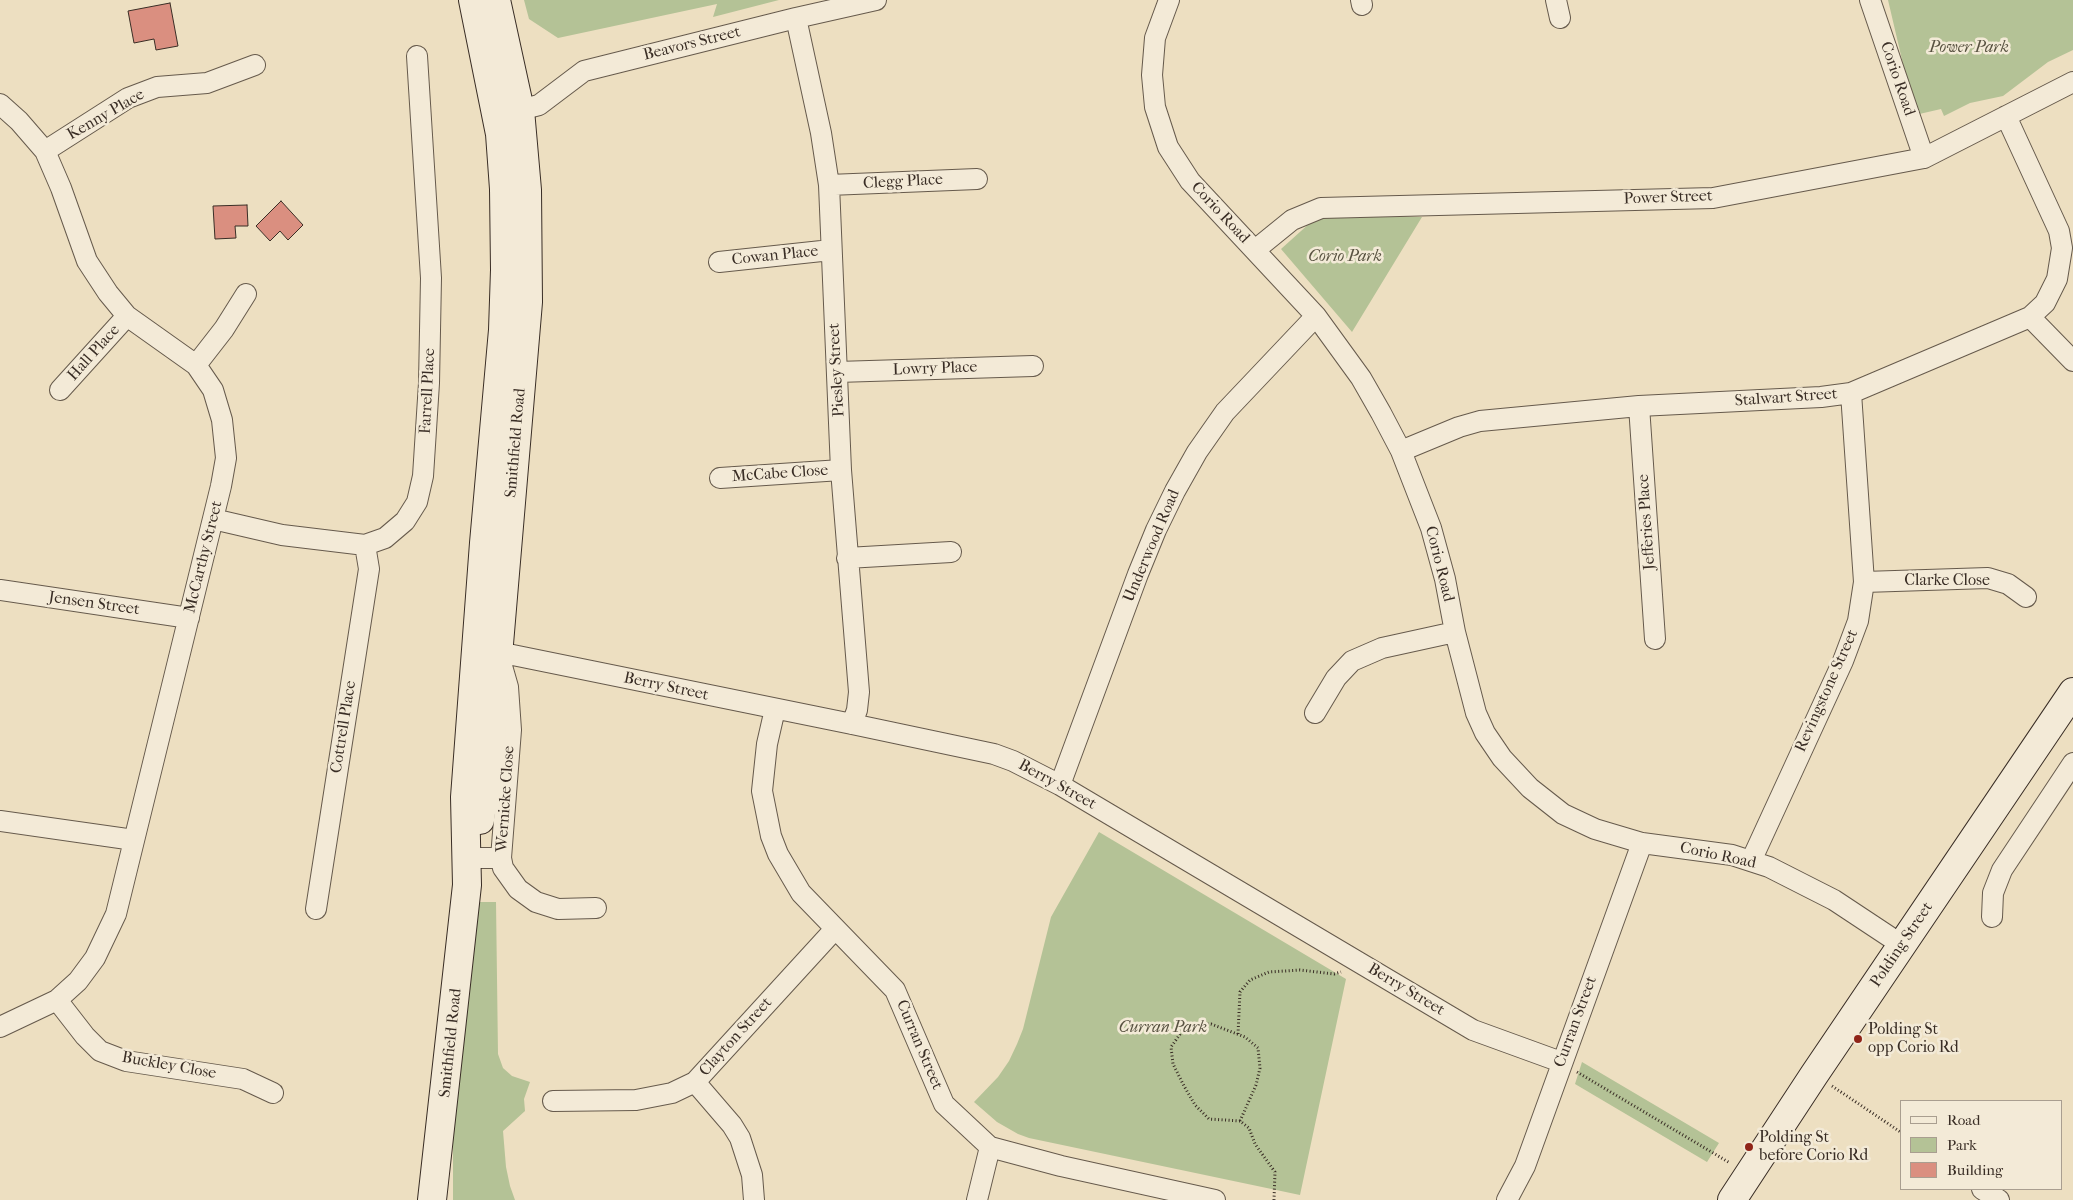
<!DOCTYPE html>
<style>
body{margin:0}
#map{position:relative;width:2073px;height:1200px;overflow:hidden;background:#eddfc1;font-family:"IM FELL French Canon",serif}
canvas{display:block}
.legend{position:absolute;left:1900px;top:1100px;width:162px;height:90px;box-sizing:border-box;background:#f3ead7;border:1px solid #a99e90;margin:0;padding:6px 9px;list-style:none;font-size:15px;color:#392d25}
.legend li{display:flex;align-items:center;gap:10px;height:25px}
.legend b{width:25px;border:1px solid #a99e90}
</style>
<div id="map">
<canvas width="2073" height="1200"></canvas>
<ul class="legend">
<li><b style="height:6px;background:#f3ead7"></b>Road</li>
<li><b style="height:14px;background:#b4c296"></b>Park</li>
<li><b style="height:14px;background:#da8f80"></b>Building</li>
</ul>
</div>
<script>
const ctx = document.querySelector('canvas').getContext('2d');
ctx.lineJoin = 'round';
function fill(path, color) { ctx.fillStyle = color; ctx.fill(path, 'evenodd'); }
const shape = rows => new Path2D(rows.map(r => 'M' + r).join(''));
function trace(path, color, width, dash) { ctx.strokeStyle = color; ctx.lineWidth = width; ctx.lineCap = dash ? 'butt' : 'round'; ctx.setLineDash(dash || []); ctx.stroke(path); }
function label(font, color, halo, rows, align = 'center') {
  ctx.font = font + ' "IM FELL French Canon",serif'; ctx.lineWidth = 5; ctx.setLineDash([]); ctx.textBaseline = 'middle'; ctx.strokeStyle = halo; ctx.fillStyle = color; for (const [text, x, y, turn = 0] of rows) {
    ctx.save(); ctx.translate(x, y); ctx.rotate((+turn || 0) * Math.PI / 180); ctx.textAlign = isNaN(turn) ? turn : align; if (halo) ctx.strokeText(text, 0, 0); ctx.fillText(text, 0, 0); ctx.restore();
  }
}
fill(shape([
 [524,0,779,0,713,17,717,4,558,38,529,19],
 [1888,0,2073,0,2073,50,2048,62,2003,96,1970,103,1944,116,1941,109,1915,115],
 [1334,214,1422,217,1352,332,1281,249,1311,222],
 [1099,832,1346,979,1300,1195,1029,1138,1018,1134,997,1122,974,1102,998,1077,1009,1061,1017,1044,1023,1029,1051,917],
 [479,902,496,902,498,1054,503,1068,512,1076,530,1082,524,1099,525,1111,503,1131,506,1167,510,1186,515,1200,453,1200,453,1139],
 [1582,1062,1719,1143,1707,1162,1575,1084]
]), '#b4c296');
const building = shape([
 [170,3,178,46,156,50,154,39,134,43,128,11,170,3],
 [281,201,303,225,288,240,280,231,270,241,256,226,281,201],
 [247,205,248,226,235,226,236,238,215,239,213,206,247,205]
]);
fill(building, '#da8f80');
trace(building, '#392d25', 1);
const street = shape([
 [1169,0,1155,38,1152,75,1155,107,1168,147,1190,181,1316,316,1361,378,1381,413,1401,451,1431,528,1445,579,1455,632,1476,713,1485,733,1502,758,1530,788,1563,814,1595,829,1642,843,1732,855,1769,867,1834,900,1902,945],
 [1361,0,1362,5],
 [1556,0,1560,18],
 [1870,0,1924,158],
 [796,18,821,133,829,185,841,470,859,692,857,710,852,724],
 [0,104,19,121,45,151,61,188,87,261,108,293,127,316,196,365,213,390,222,420,226,458,221,486,116,914,95,958,78,981,57,1000,0,1027],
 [520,110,539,105,584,71,796,18,876,0],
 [45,151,128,98,157,87,207,83,255,65],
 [829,185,977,179],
 [1255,250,1292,220,1321,208,1713,198,1924,158,2073,82],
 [719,262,831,250],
 [2030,317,2073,361],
 [196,365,224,329,246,294],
 [837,372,1033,366],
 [60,390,127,316],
 [1639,406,1655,639],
 [1401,451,1459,427,1480,421,1639,406,1821,397,1851,393,2030,317,2045,303,2057,279,2062,248,2059,231,2006,116],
 [720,478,841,470],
 [213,519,282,535,365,545,385,538,405,521,417,502,423,476,429,383,431,278,417,56],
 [847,558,951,552],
 [1864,582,1988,578,2008,584,2026,597],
 [0,590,189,618],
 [775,709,767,744,762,791,771,836,778,854,801,893,895,990,944,1104,990,1147,1061,1166,1215,1200],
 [1315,713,1336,678,1352,661,1382,648,1455,632],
 [1060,785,1138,574,1156,530,1175,491,1197,452,1225,412,1316,316],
 [0,821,134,840],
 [476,858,501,858],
 [1751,861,1843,661,1858,621,1864,582,1851,393],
 [596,908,558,909,536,902,518,889,503,868,501,858,511,730,508,687,498,652,852,724,994,754,1013,761,1060,785,1473,1030,1561,1062],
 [316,909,369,569,365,545],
 [1992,917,1993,893,2002,870,2073,763],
 [57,1000,85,1036,100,1051,126,1061,243,1079,273,1093],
 [695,1082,732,1125,740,1138,752,1175,754,1200],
 [553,1101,636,1100,672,1093,695,1082,835,929],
 [1982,1189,1999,1200],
 [977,1200,990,1147],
 [1507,1200,1525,1166,1642,843]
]);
const secondary = shape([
 [480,820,491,738,528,302,527,190,520,110,496,0],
 [432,1200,467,885,465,797,484,543,503,330,505,270,504,189,500,134,473,0],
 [1732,1200,1814,1075,2073,692]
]);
trace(street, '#665a4c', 22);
trace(secondary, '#392d25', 30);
trace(shape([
 [1238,1034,1240,992,1250,980,1269,972,1300,970,1334,974,1341,972],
 [1577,1072,1730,1163],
 [1832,1086,1902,1133],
 [1240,1121,1256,1085,1260,1068,1258,1048,1245,1037,1211,1024,1197,1024,1183,1030,1171,1047,1173,1064,1184,1086,1195,1105,1209,1119,1240,1121,1249,1128,1255,1144,1275,1172,1274,1200]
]), '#392d25', 3, [1, 2.5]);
trace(street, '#f3ead7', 20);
trace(secondary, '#f3ead7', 28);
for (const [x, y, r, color] of [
 [1858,1039,5,"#8f2418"],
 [1749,1147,5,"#8f2418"]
]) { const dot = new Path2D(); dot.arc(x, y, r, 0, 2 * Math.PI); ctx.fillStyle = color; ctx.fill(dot); trace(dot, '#f3ead7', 2); }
label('16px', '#392d25', '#f3ead7', [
 ["Beavors Street",692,44,-14],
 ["Corio Road",1897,79,71],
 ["Kenny Place",106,115,-30],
 ["Clegg Place",903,182,-3],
 ["Power Street",1668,198,-2],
 ["Corio Road",1220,213,47],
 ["Cowan Place",775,256,-6],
 ["Hall Place",94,353,-48],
 ["Lowry Place",935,369,-2],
 ["Piesley Street",837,370,-93],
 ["Farrell Place",428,391,-87],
 ["Stalwart Street",1786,398,-4],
 ["Smithfield Road",516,443,-85],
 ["McCabe Close",780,474,-4],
 ["Jefferies Place",1647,522,-94],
 ["Underwood Road",1152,546,-67],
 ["McCarthy Street",204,557,-76],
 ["Corio Road",1439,564,76],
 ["Clarke Close",1947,581],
 ["Jensen Street",94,604,8],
 ["Berry Street",666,687,12],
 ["Revingstone Street",1827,691,-66],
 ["Cottrell Place",344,727,-81],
 ["Berry Street",1057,785,29],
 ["Wernicke Close",506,799,-86],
 ["Corio Road",1718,856,12],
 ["Polding Street",1902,945,-56],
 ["Berry Street",1406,990,31],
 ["Curran Street",1576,1022,-70],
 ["Clayton Street",736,1037,-48],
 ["Smithfield Road",451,1043,-84],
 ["Curran Street",919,1045,67],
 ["Buckley Close",169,1066,10]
]);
label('italic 16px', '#585241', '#f3ead7', [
 ["Power Park",1969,48],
 ["Corio Park",1345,257],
 ["Curran Park",1163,1028]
]);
label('16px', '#392d25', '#f3ead7', [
 ["Polding St",1868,1030],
 ["opp Corio Rd",1868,1048],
 ["Polding St",1759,1138],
 ["before Corio Rd",1759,1156]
], 'left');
</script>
